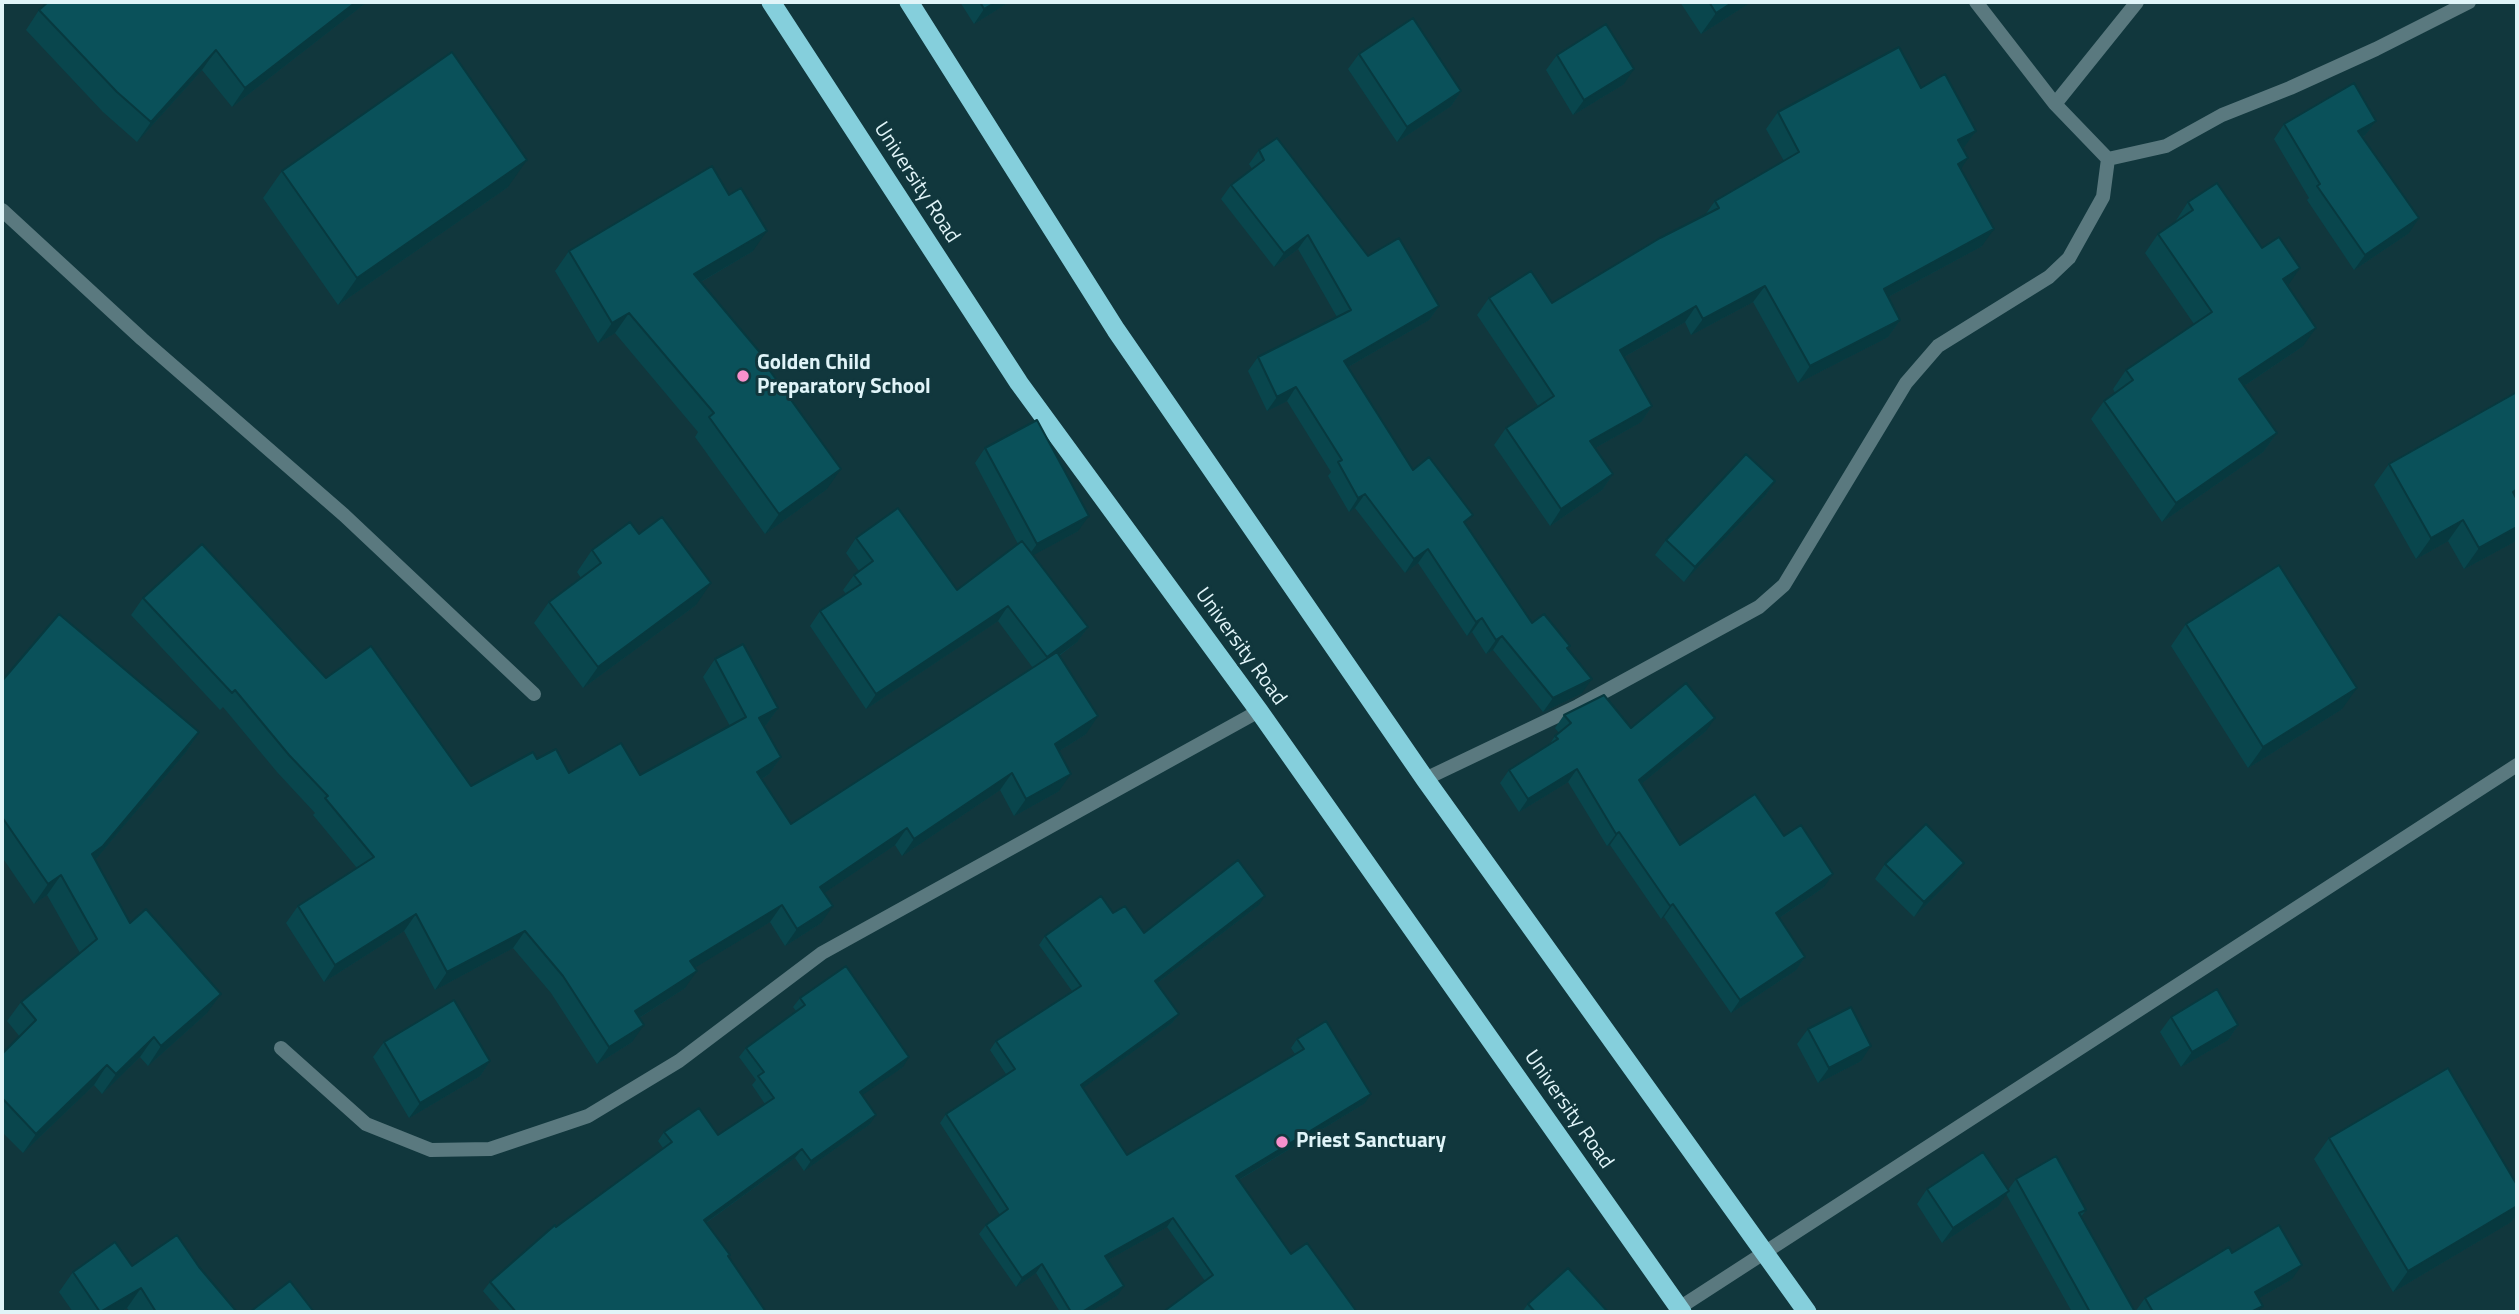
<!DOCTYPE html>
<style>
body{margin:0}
#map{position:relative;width:2519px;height:1314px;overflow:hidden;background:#11373d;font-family:"Titillium Web",sans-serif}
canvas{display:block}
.frame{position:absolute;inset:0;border:4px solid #e0f4f8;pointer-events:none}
</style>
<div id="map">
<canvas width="2519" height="1314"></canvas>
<div class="frame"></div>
</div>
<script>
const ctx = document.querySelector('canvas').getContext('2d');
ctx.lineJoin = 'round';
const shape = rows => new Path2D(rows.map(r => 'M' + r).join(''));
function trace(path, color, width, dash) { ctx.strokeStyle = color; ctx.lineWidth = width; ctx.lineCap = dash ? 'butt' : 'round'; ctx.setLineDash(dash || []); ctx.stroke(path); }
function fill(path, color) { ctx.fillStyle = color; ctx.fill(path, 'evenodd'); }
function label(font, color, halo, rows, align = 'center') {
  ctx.font = font + ' "Titillium Web",sans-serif'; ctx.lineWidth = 6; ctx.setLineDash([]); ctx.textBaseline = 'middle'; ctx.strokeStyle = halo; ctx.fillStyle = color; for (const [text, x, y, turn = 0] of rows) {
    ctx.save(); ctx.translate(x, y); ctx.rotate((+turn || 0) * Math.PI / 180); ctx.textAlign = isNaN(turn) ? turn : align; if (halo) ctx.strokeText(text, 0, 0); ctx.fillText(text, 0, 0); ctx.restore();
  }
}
trace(shape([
 [2055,104,2137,2],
 [2108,159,2166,146,2222,115,2290,88,2376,49,2469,2],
 [2,210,142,339,344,515,534,694],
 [1425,779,1578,706,1759,607,1784,585,1906,383,1938,346,2049,277,2069,258,2103,197,2108,159,2055,104,1976,2],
 [281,1048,366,1124,431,1150,490,1149,588,1116,679,1061,822,953,1259,711]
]), '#5a797f', 14);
trace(shape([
 [1679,1308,2517,765]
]), '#5a797f', 14);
trace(shape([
 [771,2,1019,383,1259,711,1682,1312],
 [909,2,1116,330,1425,779,1807,1312]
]), '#85cfdc', 19);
fill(shape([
 [367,2,232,107,202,70,137,142,103,112,26,30,39,10],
 [960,2,1008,2,1006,4,974,24],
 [1680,2,1751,2,1701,34],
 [1359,54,1461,91,1451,106,1397,142,1348,69],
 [1557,55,1624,84,1573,115,1546,70],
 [1921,88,1976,131,1963,148,1961,169,1982,246,1888,297,1900,320,1888,337,1798,383,1753,302,1691,335,1685,322,1624,357,1652,406,1641,422,1595,448,1613,474,1602,490,1550,526,1494,445,1506,428,1538,406,1477,315,1489,298,1552,303,1705,215,1715,201,1784,161,1766,129,1778,112],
 [2376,121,2365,135,2363,137,2409,233,2354,270,2307,200,2309,198,2274,139,2284,124],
 [1259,150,1368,256,1439,306,1429,320,1348,367,1413,470,1466,525,1532,623,1570,646,1568,649,1582,693,1543,712,1493,650,1486,654,1472,632,1467,636,1418,563,1405,573,1355,508,1349,512,1328,476,1331,472,1287,401,1267,411,1248,371,1258,357,1337,317,1298,249,1274,267,1221,199,1231,185,1252,169,1249,164],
 [282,171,508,187,338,305,263,198],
 [2188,202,2288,286,2303,346,2244,386,2277,433,2263,452,2162,522,2091,419,2104,401,2115,393,2113,389,2126,370,2194,324,2145,253,2158,234,2175,222],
 [569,251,753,251,701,282,766,365,827,489,765,534,695,437,698,432,615,333,598,343,555,271],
 [2517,392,2517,537,2514,542,2464,569,2448,541,2416,559,2374,485,2389,464],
 [985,448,1078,531,1033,555,1088,627,1077,642,1059,656,1086,734,1059,751,1059,791,1014,816,1000,790,902,856,895,845,824,893,821,923,785,946,770,922,694,968,685,988,639,1018,632,1042,597,1064,551,993,513,948,435,990,404,931,324,982,286,923,298,906,357,868,313,815,315,813,277,772,223,707,220,710,131,615,143,598,326,678,471,786,537,759,569,773,640,775,730,726,703,677,715,659,778,708,766,725,764,726,781,757,769,774,762,779,791,824,1033,668,998,621,866,709,810,626,820,611,846,594,843,590,854,575,859,571,846,553,856,538,957,590,1018,544,975,463],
 [1775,481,1765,496,1684,582,1655,555,1666,540],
 [639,534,696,605,583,688,534,623,549,602,581,578,577,572,592,550],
 [2186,624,2342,709,2248,768,2171,646],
 [2,681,199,732,186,752,95,860,130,923,207,1013,148,1066,140,1057,102,1094,94,1085,23,1153,2,1132,2,1054,20,1037,7,1021,21,1002,80,953,47,895,34,904,2,857],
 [1564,715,1631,728,1706,731,1641,784,1680,845,1784,836,1824,887,1779,918,1805,957,1796,970,1731,1013,1664,917,1661,919,1610,845,1607,846,1568,782,1519,812,1500,783,1509,770,1549,745,1555,736,1559,733,1555,728],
 [1964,863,1954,877,1914,917,1875,879,1885,864],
 [1259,905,1156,984,1179,1014,1172,1023,1083,1088,1127,1155,1295,1054,1291,1048,1297,1039,1365,1103,1239,1180,1291,1254,1357,1312,1205,1281,1167,1227,1108,1260,1118,1295,1090,1312,1060,1312,1036,1273,1016,1287,979,1234,986,1225,1000,1215,940,1123,946,1114,1006,1074,990,1050,996,1041,1072,991,1039,945,1045,936,1144,933],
 [800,998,903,1067,862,1095,870,1124,804,1171,795,1158,706,1223,766,1312,501,1312,483,1291,490,1282,556,1227,663,1148,658,1141,664,1132,718,1135,765,1104,752,1085,756,1080,739,1057,746,1048,796,1011,793,1007],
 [2171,1017,2238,1025,2228,1040,2181,1067,2160,1032],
 [1808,1029,1861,1061,1818,1083,1797,1044],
 [384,1042,490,1061,480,1076,409,1118,373,1057],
 [2329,1138,2517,1185,2517,1213,2511,1222,2393,1292,2314,1159],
 [2016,1179,2086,1210,2081,1217,2135,1312,2072,1312,2006,1194,1998,1206,1942,1243,1917,1204,1927,1189,2008,1190],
 [2232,1253,2292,1279,2259,1298,2258,1312,2135,1312,2145,1298],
 [132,1266,199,1267,237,1312,130,1312,127,1308,120,1312,73,1312,59,1292,73,1272],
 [1528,1304,1608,1312,1522,1312]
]), '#09464d');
fill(shape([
 [356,2,367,2,232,107,245,88],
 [996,2,1008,2,1006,4,974,24,984,9],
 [1733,2,1751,2,1701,34,1716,13],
 [216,50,202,70,137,142,151,122],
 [1634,69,1624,84,1573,115,1584,100],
 [1461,91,1451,106,1397,142,1407,127],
 [2376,121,2365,135,2348,146,2358,131],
 [1976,131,1964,147,1947,156,1958,140],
 [1968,158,1957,175,1958,164],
 [527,160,508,187,338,305,357,278],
 [2419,218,2409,233,2354,270,2365,255],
 [1994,229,1982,246,1873,305,1884,289],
 [767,231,753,251,680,294,694,274],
 [1308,235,1298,249,1274,267,1284,253],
 [2300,268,2287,287,2283,279],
 [1765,286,1753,302,1691,335,1703,319],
 [1439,306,1429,320,1334,375,1344,361],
 [1696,306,1685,322,1608,366,1620,350],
 [629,313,615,333,598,343,612,323],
 [1900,320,1888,337,1798,383,1810,366],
 [2316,328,2303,346,2226,398,2239,379],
 [1296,387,1287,401,1267,411,1277,397],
 [1652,406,1641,422,1579,457,1590,441],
 [2277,433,2263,452,2162,522,2176,503],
 [841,469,827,489,765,534,779,514],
 [1613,474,1602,490,1550,526,1561,509],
 [1775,481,1765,496,1684,582,1695,567],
 [2517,489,2517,503,2513,492],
 [1365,494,1355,508,1349,512,1358,498],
 [1089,516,1078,531,1026,559,1037,544],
 [2463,520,2448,541,2416,559,2431,538],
 [2517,527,2517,537,2514,542,2464,569,2479,548],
 [1428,549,1418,563,1405,573,1414,559],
 [711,583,696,605,583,688,598,667],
 [1008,606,998,621,866,709,876,694],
 [1482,618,1472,632,1467,636,1476,622],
 [1088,627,1077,642,1036,672,1047,657],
 [1502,636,1493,650,1486,654,1496,640],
 [1592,679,1582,693,1543,712,1553,698],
 [2357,688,2342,709,2248,768,2263,747],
 [778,708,766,725,747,735,759,718],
 [1098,716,1086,734,1043,761,1055,744],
 [1715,718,1706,731,1630,793,1639,780],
 [199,732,186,752,90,866,92,854],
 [781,757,769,774,745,790,757,772],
 [1577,769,1568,782,1519,812,1528,799],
 [1012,773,1000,790,902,856,914,839],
 [1071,774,1059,791,1014,816,1026,799],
 [907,828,895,845,808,904,820,887],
 [1619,832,1610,845,1607,846,1616,834],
 [1964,863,1954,877,1914,917,1924,902],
 [1833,874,1824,887,1767,926,1776,913],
 [61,875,47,895,34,904,48,884],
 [1265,896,1259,905,1148,990,1155,981],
 [1673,904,1664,917,1661,919,1670,906],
 [782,905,770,922,678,978,690,961],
 [833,906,821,923,785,946,797,929],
 [416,914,404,931,324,982,335,965],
 [525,931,513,948,435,990,447,972],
 [1805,957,1796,970,1731,1013,1740,1000],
 [697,971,685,988,623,1028,635,1011],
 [221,994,207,1013,148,1066,161,1046],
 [1179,1014,1172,1023,1075,1094,1081,1085],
 [644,1025,632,1042,597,1064,609,1047],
 [2238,1025,2228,1040,2181,1067,2192,1052],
 [154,1037,140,1057,102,1094,116,1074],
 [1871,1046,1861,1061,1818,1083,1829,1068],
 [909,1057,903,1067,854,1101,860,1092],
 [490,1061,480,1076,409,1118,420,1103],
 [107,1065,94,1085,23,1153,36,1134],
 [1371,1094,1365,1103,1230,1185,1236,1176],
 [876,1115,870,1124,804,1171,811,1161],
 [802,1149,795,1158,697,1229,704,1220],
 [2009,1191,1998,1206,1942,1243,1953,1228],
 [2517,1206,2517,1213,2511,1222,2393,1292,2408,1271],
 [1173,1218,1167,1227,1099,1265,1105,1256],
 [1042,1264,1036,1273,1016,1287,1022,1278],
 [2302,1265,2292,1279,2245,1306,2255,1292],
 [1124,1286,1118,1295,1090,1312,1082,1312],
 [141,1288,127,1308,120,1312,100,1312],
 [2263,1306,2258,1312,2251,1312]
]), '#07393f');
const building = shape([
 [48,2,356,2,245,88,216,50,151,122,117,92,39,10,48,2],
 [980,2,996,2,984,9,980,2],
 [1709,2,1733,2,1716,13,1709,2],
 [1413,18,1461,91,1407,127,1359,54,1413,18],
 [1606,24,1634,69,1584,100,1557,55,1606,24],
 [1899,47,1921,88,1945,74,1976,131,1958,140,1968,158,1958,164,1994,229,1884,289,1900,320,1810,366,1765,286,1703,319,1696,306,1620,350,1652,406,1590,441,1613,474,1561,509,1506,428,1554,396,1489,298,1531,271,1552,303,1660,238,1719,208,1715,201,1799,152,1778,112,1899,47],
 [452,52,527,160,357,278,282,171,452,52],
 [2354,83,2376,121,2358,131,2419,218,2365,255,2317,186,2320,184,2284,124,2354,83],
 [1277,138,1368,256,1399,238,1439,306,1344,361,1413,470,1429,457,1473,515,1464,522,1532,623,1544,614,1570,646,1567,648,1592,679,1553,698,1502,636,1496,640,1482,618,1476,622,1428,549,1414,559,1365,494,1358,498,1338,462,1342,460,1296,387,1277,397,1258,357,1351,310,1308,235,1284,253,1231,185,1264,160,1259,150,1277,138],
 [712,166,729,195,741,188,767,231,694,274,768,362,765,364,841,469,779,514,709,417,714,413,629,313,612,323,569,251,712,166],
 [2217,183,2262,248,2279,237,2300,268,2283,279,2316,328,2239,379,2277,433,2176,503,2104,401,2133,380,2126,370,2212,312,2158,234,2193,210,2188,202,2217,183],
 [2517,392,2517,489,2513,492,2517,500,2517,527,2479,548,2463,520,2431,538,2389,464,2517,392],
 [1037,420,1089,516,1037,544,985,448,1037,420],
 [1746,454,1775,481,1695,567,1666,540,1746,454],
 [898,508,957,590,1022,541,1088,627,1047,657,1008,606,876,694,820,611,861,584,854,575,873,561,856,538,898,508],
 [662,517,711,583,598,667,549,602,601,563,592,550,630,522,639,534,662,517],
 [202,544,326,678,371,646,471,786,533,752,537,759,556,749,569,773,621,743,640,775,746,717,715,659,743,644,778,708,759,718,781,757,757,772,791,824,1057,652,1098,716,1055,744,1071,774,1026,799,1012,773,914,839,907,828,820,887,833,906,797,929,782,905,690,961,697,971,635,1011,644,1025,609,1047,563,976,525,931,447,972,416,914,335,965,298,906,374,857,325,798,328,796,289,755,235,690,232,693,143,598,202,544],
 [2279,565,2357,688,2263,747,2186,624,2279,565],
 [59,614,199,732,103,846,92,854,130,923,146,909,221,994,161,1046,154,1037,116,1074,107,1065,36,1134,2,1098,2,1054,36,1020,21,1002,97,939,61,875,48,884,2,817,2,681,59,614],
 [1686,683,1715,718,1639,780,1680,845,1755,794,1784,836,1801,825,1833,874,1776,913,1805,957,1740,1000,1673,904,1670,906,1619,832,1616,834,1577,769,1528,799,1509,770,1558,739,1555,736,1571,723,1564,715,1604,695,1631,728,1686,683],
 [1926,824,1964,863,1924,902,1885,864,1926,824],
 [1238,860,1265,896,1155,981,1179,1014,1081,1085,1127,1155,1304,1049,1297,1039,1326,1021,1371,1094,1236,1176,1291,1254,1307,1243,1357,1312,1163,1312,1213,1275,1173,1218,1105,1256,1124,1286,1082,1312,1071,1312,1042,1264,1022,1278,986,1225,1008,1209,946,1114,1015,1069,996,1041,1081,986,1045,936,1101,896,1113,913,1125,906,1144,933,1238,860],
 [846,966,909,1057,860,1092,876,1115,811,1161,802,1149,704,1220,730,1255,728,1256,766,1312,516,1312,490,1282,555,1225,556,1227,672,1142,664,1132,699,1108,718,1135,774,1098,758,1076,764,1072,746,1048,805,1005,800,998,846,966],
 [2217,989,2238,1025,2192,1052,2171,1017,2217,989],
 [454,1000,490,1061,420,1103,384,1042,454,1000],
 [1851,1007,1871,1046,1829,1068,1808,1029,1851,1007],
 [2448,1068,2517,1185,2517,1206,2408,1271,2329,1138,2448,1068],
 [1983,1152,2009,1191,1953,1228,1927,1189,1983,1152],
 [2056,1156,2086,1210,2079,1213,2135,1312,2089,1312,2090,1312,2016,1179,2056,1156],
 [2279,1225,2302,1265,2255,1292,2263,1306,2251,1312,2153,1312,2145,1298,2229,1247,2232,1253,2279,1225],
 [177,1235,199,1267,237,1312,156,1312,141,1288,100,1312,73,1272,115,1242,132,1266,177,1235],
 [1568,1268,1608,1312,1535,1312,1528,1304,1568,1268],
 [290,1281,314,1312,250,1312,290,1281]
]);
fill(building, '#0a515a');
trace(building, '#07393f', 2);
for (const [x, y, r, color] of [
 [743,376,7,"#f890cc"],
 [1282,1142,7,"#f890cc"]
]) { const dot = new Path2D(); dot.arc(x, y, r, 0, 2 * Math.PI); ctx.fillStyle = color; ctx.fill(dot); trace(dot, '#11373d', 2.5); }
label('21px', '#e0f4f8', '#11373d', [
 ["University Road",916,183,57],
 ["University Road",1240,647,54],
 ["University Road",1568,1110,55]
]);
label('bold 21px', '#e0f4f8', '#11373d', [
 ["Golden Child",757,364],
 ["Preparatory School",757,388],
 ["Priest Sanctuary",1296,1142]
], 'left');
</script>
